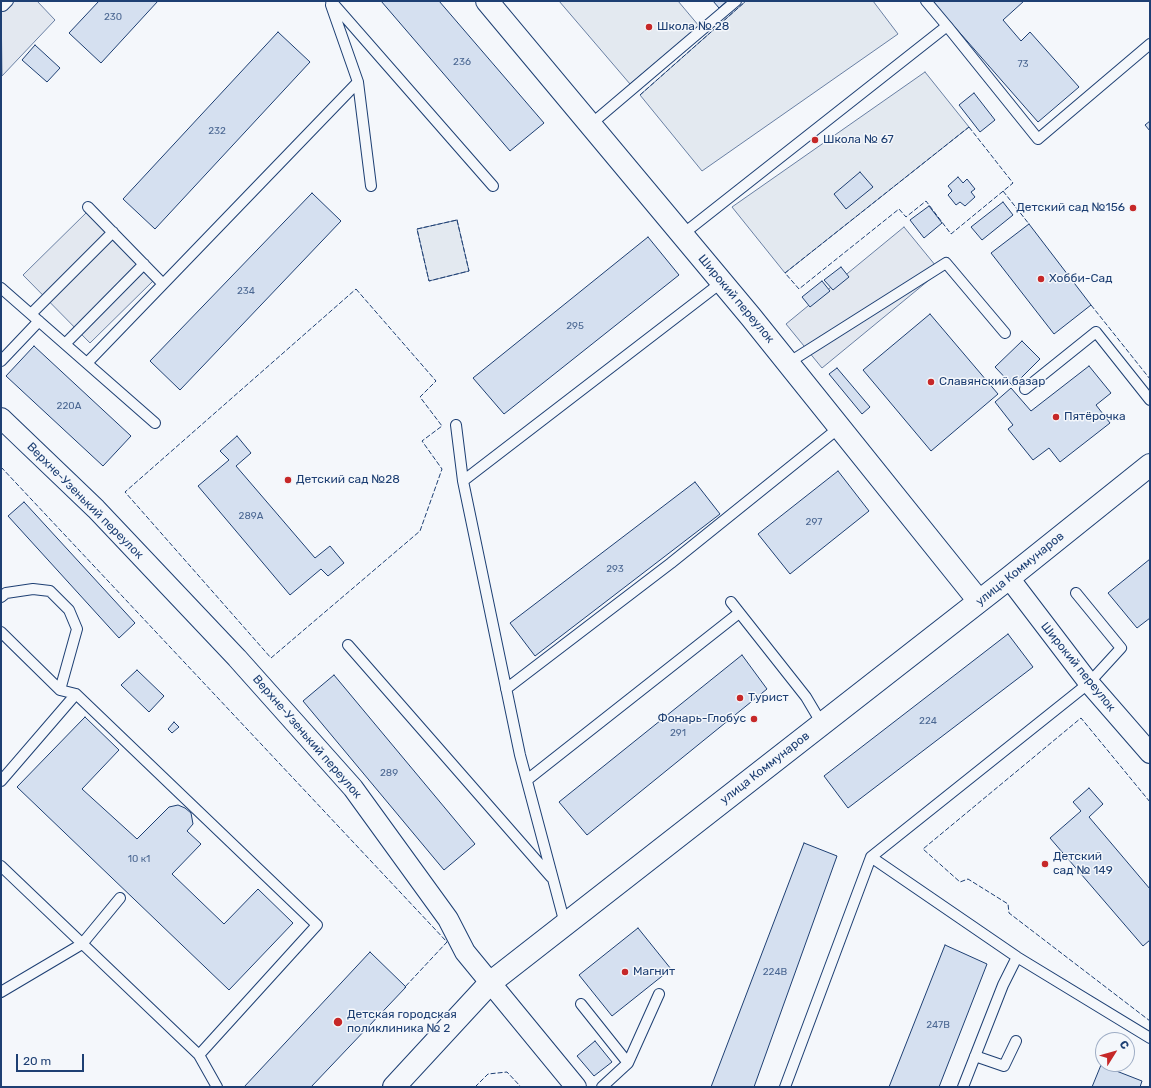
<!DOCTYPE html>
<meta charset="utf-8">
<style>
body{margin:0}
#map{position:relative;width:1151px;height:1088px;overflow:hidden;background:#f4f7fb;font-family:Rubik,sans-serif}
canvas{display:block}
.frame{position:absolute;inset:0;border:2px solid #1d3f73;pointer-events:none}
.north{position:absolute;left:1095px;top:1032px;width:40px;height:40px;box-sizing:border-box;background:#f4f7fb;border:1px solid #9eadc5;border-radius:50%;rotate:53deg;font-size:11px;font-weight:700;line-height:16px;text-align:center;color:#1d3f73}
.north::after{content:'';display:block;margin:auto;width:14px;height:18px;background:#c62828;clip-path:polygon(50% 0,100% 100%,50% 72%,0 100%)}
.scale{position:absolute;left:16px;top:1054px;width:68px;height:18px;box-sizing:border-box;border:2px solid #1d3f73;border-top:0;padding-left:5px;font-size:12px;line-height:14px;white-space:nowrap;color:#1d3f73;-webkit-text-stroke:3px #f4f7fb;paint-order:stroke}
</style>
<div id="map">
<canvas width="1151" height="1088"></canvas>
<div class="frame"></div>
<div class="north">С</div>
<div class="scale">20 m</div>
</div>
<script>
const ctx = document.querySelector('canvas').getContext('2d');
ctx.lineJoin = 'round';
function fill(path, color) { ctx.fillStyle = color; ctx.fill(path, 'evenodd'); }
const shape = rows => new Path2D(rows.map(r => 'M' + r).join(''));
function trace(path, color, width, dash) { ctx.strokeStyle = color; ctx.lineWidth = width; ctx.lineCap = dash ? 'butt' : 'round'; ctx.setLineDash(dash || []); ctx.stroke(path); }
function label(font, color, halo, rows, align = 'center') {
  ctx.font = font + ' Rubik,sans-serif'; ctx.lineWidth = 3; ctx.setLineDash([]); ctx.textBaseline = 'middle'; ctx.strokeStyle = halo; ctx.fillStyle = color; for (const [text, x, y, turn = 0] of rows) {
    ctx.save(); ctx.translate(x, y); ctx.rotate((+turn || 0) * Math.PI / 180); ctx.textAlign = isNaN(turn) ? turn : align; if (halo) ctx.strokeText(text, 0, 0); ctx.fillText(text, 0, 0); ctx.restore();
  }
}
const green = shape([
 [559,1,678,1,699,26,630,84,559,1],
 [746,1,873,1,898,34,702,171,640,95,746,1],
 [925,72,969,127,785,273,732,207,925,72],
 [457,220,469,271,429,281,417,229,457,220]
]);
fill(green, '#e3e9f0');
trace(green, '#687fa3', 1);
const parking = shape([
 [1,1,37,1,55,20,2,76,1,1],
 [87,212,154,280,90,343,23,275,87,212],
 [904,227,940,271,822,368,786,324,904,227]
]);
fill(parking, '#e3e8f0');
trace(parking, '#687fa3', 1);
const building = shape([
 [99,1,158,1,101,63,69,33,99,1],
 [381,1,439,1,544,123,510,151,381,1],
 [713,1,727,1,719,8,713,1],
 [932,1,1024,1,1003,20,1021,41,1030,32,1079,87,1038,122,932,1],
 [278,32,310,62,155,229,123,199,278,32],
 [35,45,60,68,47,82,22,60,35,45],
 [974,93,995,120,980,132,959,105,974,93],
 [1150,121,1150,131,1145,125,1150,121],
 [860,172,873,187,846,209,834,194,860,172],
 [958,177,963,183,967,179,975,189,971,192,975,197,965,206,960,202,956,205,948,195,952,191,948,186,958,177],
 [312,193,341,221,180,390,150,361,312,193],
 [1003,202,1013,215,982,240,971,227,1003,202],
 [929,206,942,223,924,238,910,220,929,206],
 [1029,224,1091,305,1054,334,991,253,1029,224],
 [648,237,679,275,504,414,473,378,648,237],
 [841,267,849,277,833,290,824,280,841,267],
 [822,281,830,291,810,307,802,297,822,281],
 [930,314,998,394,931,451,863,370,930,314],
 [1022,341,1040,359,1013,386,995,367,1022,341],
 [34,346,131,436,103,466,6,376,34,346],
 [1089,366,1111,393,1096,405,1110,423,1060,462,1049,448,1033,460,1008,429,1013,425,995,402,1011,388,1031,411,1089,366],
 [837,368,870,407,862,414,829,374,837,368],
 [237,436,251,453,236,466,315,558,330,546,344,563,328,576,321,569,290,595,198,486,229,460,220,451,237,436],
 [838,471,869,511,790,574,758,534,838,471],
 [695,482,720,514,535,656,510,623,695,482],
 [24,502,135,623,119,638,8,516,24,502],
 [1150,559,1150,618,1137,628,1108,593,1150,559],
 [1008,634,1033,667,848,808,824,776,1008,634],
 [742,655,767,689,587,835,559,802,742,655],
 [137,670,164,696,149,712,121,685,137,670],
 [334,675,475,844,444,870,303,701,334,675],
 [85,717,119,750,82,789,137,839,169,807,178,805,185,808,191,813,193,824,187,831,201,844,172,874,224,924,258,889,293,923,229,990,17,787,85,717],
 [174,722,179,727,172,733,168,729,174,722],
 [1089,788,1103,804,1089,817,1150,889,1150,940,1143,946,1050,838,1081,811,1073,802,1089,788],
 [804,843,837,856,754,1087,711,1087,804,843],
 [638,928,671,969,612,1016,579,975,638,928],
 [945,945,987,964,939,1087,889,1087,945,945],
 [370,952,406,987,311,1087,244,1087,370,952],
 [595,1041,612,1062,594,1076,577,1056,595,1041],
 [1101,1065,1142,1081,1140,1087,1092,1087,1101,1065]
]);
fill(building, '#d5e0f0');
trace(building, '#1d3f73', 1);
const lane = shape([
 [331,1,493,186],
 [331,5,358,82,371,186],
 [3,6,8,1],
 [947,26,1038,139,1150,44],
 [590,125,736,1],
 [88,207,163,284],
 [683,234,947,26,926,1],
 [1,288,155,423],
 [31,314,113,232],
 [65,344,144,264],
 [1,361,39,321],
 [87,363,358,82],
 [788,363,946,263,1005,333],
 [1025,389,1096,332,1150,400],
 [456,425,463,481,520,755,565,924],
 [463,481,722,282],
 [1,597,6,593,33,589,50,591,69,610,77,629,60,690],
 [731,602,806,697,822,724],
 [1,632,60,690,76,694,317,925,199,1055],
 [348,645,551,877],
 [506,689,671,563,840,427],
 [527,780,739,613],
 [1,781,76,694],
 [871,857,1017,957,1150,1038],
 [1,866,199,1055,217,1087],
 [1,992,82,944,120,898],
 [581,1004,628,1063],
 [975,1056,1004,1066,1016,1041],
 [602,1087,628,1063,659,994],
 [785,1087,871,857,1089,683,1121,648,1076,593],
 [963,1087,1003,985,1017,957]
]);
const street = shape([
 [1,418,96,509,237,658,353,788,448,919,465,952,576,1087],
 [1009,578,1089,683,1150,753]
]);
const secondary = shape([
 [487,1,751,317,979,601],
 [394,1087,490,983,1009,578,1150,465]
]);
trace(lane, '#1d3f73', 12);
trace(street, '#1d3f73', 22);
trace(secondary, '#1d3f73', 24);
trace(lane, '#f4f7fb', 10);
trace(street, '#f4f7fb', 20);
trace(secondary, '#f4f7fb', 22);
trace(shape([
 [640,95,746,1],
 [969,127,1013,183,951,234,926,201,906,217,899,209,799,289,785,273,969,127],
 [1003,191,1029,224],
 [457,220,469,271,429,281,417,229,457,220],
 [356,289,436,381,420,397,442,426,422,441,442,469,420,531,271,658,125,492,356,289],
 [1091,305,1150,379],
 [1,467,447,942,404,988],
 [1150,802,1081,718,923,849,960,882,968,879,1008,904,1009,913,1150,1021],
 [475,1087,488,1074,507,1072,521,1087]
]), '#1d3f73', 1, [5, 2]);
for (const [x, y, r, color] of [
 [649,27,4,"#c62828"],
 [815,140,4,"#c62828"],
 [1133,208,4,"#c62828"],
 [1041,279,4,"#c62828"],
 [931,382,4,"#c62828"],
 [1056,417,4,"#c62828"],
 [288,480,4,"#c62828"],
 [740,698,4,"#c62828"],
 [754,719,4,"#c62828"],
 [1045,864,4,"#c62828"],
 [625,972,4,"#c62828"],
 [338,1022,5,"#c62828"]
]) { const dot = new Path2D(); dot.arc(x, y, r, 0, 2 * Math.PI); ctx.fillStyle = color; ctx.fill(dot); trace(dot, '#f4f7fb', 1.5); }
label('10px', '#4b6792', null, [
 ["230",113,17],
 ["236",462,62],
 ["73",1023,64],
 ["232",217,131],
 ["234",246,291],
 ["295",575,326],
 ["220А",69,406],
 ["289А",251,516],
 ["297",814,522],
 ["293",615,569],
 ["224",928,721],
 ["291",678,733],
 ["289",389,773],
 ["10 к1",139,859],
 ["224В",775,972],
 ["247В",938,1025]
]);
label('12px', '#1d3f73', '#f4f7fb', [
 ["Школа № 28",657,27],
 ["Школа № 67",823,140],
 ["Детский сад №156",1125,208,"right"],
 ["Хобби-Сад",1049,279],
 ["Славянский базар",939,382],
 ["Пятёрочка",1064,417],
 ["Детский сад №28",296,480],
 ["Турист",748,698],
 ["Фонарь-Глобус",746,719,"right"],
 ["Детский",1053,857],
 ["сад № 149",1053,871],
 ["Магнит",633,972],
 ["Детская городская",347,1015],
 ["поликлиника № 2",347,1029]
], 'left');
label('12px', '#1d3f73', '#f4f7fb', [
 ["Широкий переулок",736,299,50],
 ["Верхне-Узенький переулок",85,501,45],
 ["улица Коммунаров",1020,569,-39],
 ["Широкий переулок",1078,667,51],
 ["Верхне-Узенький переулок",307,737,49],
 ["улица Коммунаров",765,768,-38]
]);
</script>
